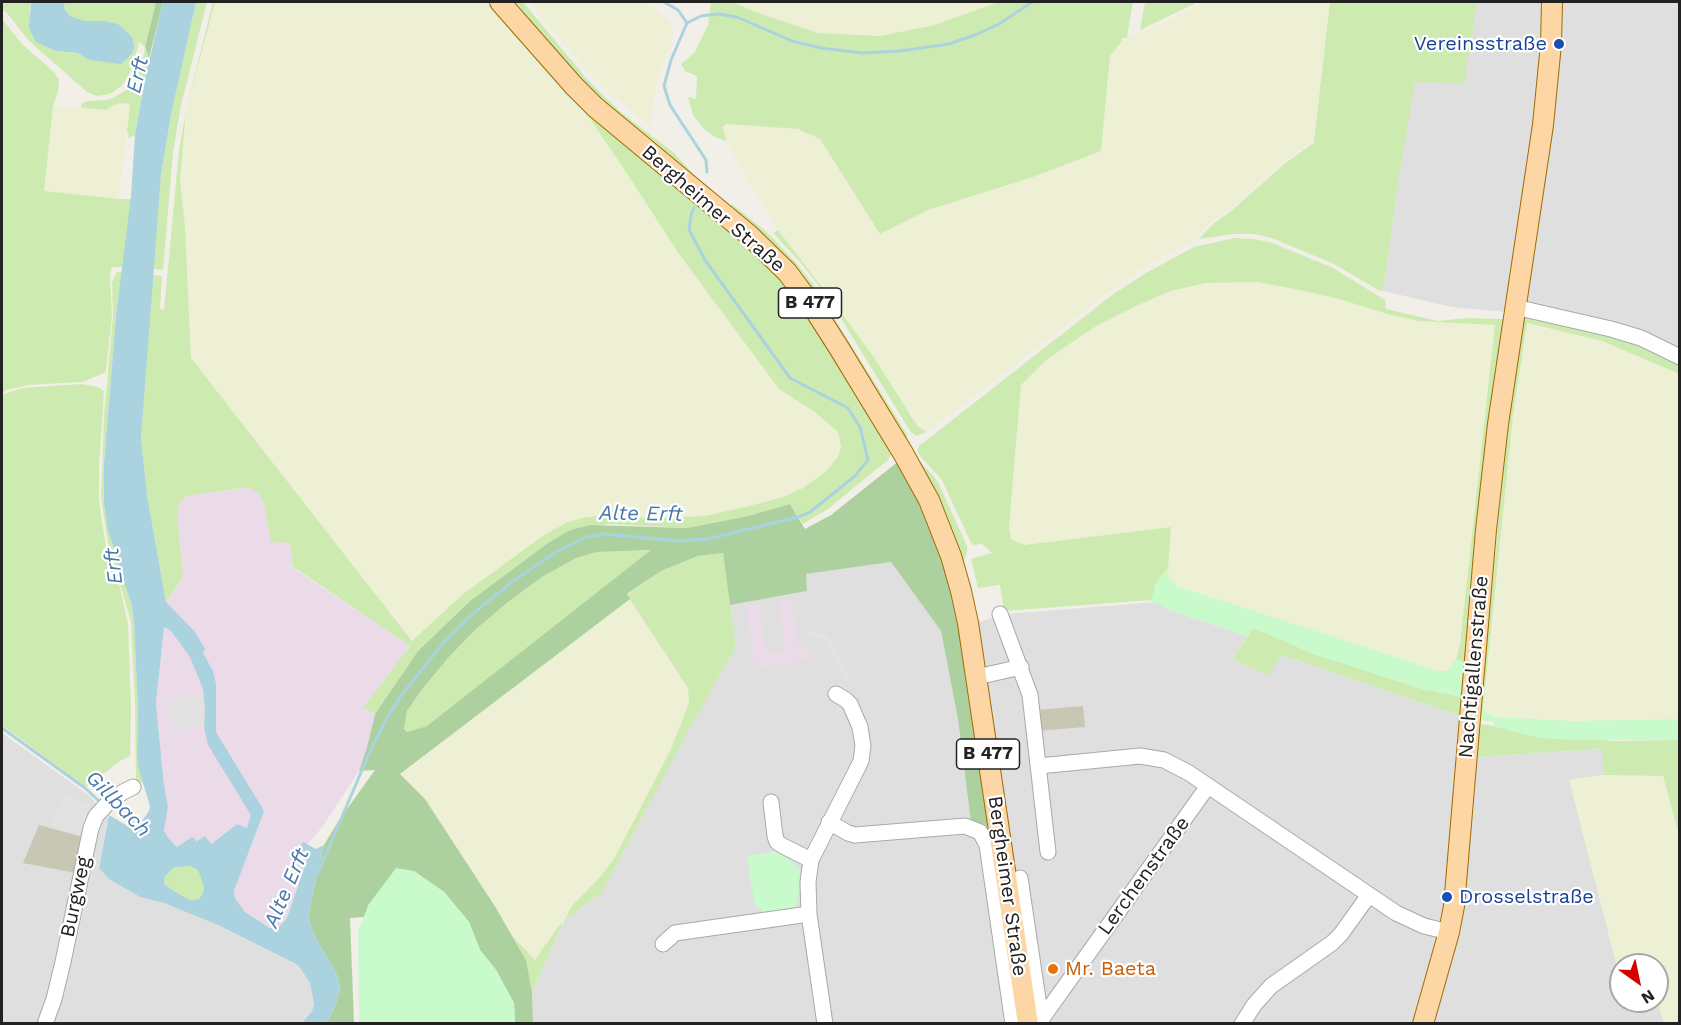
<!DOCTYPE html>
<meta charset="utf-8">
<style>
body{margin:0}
#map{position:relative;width:1681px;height:1025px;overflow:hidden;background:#f2efe9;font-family:"Work Sans",sans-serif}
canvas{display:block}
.frame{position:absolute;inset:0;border:3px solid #222;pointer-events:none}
.north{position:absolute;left:1609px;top:953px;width:60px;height:60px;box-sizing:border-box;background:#fff;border:2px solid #a7a7a7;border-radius:50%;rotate:147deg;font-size:16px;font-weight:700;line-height:24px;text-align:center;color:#222}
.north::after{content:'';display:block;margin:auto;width:21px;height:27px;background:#d40000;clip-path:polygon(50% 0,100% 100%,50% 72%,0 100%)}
</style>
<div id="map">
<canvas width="1681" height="1025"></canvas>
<div class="frame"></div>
<div class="north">N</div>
</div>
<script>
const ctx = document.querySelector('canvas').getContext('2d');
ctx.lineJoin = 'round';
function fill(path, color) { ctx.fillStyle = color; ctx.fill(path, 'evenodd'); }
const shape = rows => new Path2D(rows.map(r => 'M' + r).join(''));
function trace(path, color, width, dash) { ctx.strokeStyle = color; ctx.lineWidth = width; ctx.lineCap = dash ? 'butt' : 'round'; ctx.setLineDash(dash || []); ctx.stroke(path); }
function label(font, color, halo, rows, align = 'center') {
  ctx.font = font + ' "Work Sans",sans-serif'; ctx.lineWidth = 4.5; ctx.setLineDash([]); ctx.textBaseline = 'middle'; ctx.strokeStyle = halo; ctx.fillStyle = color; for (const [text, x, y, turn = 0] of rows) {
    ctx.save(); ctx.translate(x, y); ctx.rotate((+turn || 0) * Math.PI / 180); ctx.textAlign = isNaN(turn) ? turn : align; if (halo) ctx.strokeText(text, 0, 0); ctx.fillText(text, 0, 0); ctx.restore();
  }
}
fill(shape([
 [1330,2,1679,2,1679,352,1507,312,1452,307,1383,291,1399,176,1283,165,1314,143],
 [891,562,941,631,958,719,962,627,1005,614,1157,602,1169,610,1247,636,1233,659,1268,676,1281,655,1460,716,1456,753,1476,757,1603,749,1604,775,1570,780,1621,982,1621,1001,1657,1001,1657,999,1664,1023,533,1024,532,992,564,921,602,892,692,723,736,647,730,605,807,591,806,574],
 [2,733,90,796,108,818,99,868,140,897,164,903,220,926,298,965,310,983,314,1004,312,1011,304,1021,302,1024,2,1023]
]), '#e0dfdf');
fill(shape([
 [249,487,259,494,264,503,268,518,290,542,292,567,410,646,364,708,375,714,367,747,359,771,323,826,307,845,303,843,307,860,287,918,278,928,270,928,245,912,235,898,234,891,255,834,237,824,210,844,194,839,177,847,169,839,164,831,168,806,164,785,156,703,166,602,183,577,177,512,180,503,184,498,192,495],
 [792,599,799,650,809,649,811,660,755,668,746,606,759,604,766,654,785,652,779,601]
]), '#ebdbe8');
fill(shape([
 [1083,706,1085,727,1038,731,1036,710],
 [39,825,83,837,76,873,23,863]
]), '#c7c7b4');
fill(shape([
 [215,2,490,2,580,104,628,175,679,254,779,389,815,412,838,432,841,447,838,457,825,472,803,488,783,497,745,507,705,516,660,518,587,517,544,535,463,594,412,641,191,358,185,227,180,180,186,110],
 [529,2,649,2,672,24,673,33,671,45,662,67,656,88,650,127,600,84,573,55],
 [731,2,998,2,935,25,880,36,818,33,767,16],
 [1204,2,1330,2,1314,141,1282,164,1229,211,1212,222,1194,241,1173,251,1143,268,1109,292,927,432,918,427,835,304,778,230,743,173,726,141,723,127,726,124,798,129,820,139,881,234,928,210,1033,177,1101,151,1110,56,1122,41,1194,8],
 [121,103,130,104,119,199,44,191,53,106,106,110,114,105],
 [1257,282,1300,290,1339,299,1387,314,1418,321,1496,324,1460,644,1456,659,1448,671,1439,671,1177,586,1170,580,1168,568,1170,527,1024,545,1011,539,1009,527,1021,385,1046,360,1093,328,1138,305,1171,291,1206,283],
 [1527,323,1602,341,1679,374,1679,719,1573,721,1514,718,1495,717,1486,713,1483,708,1513,415],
 [630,599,688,688,689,703,670,751,615,857,601,876,572,906,562,925,560,924,535,961,513,937,496,908,425,799,400,775],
 [1604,775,1663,776,1679,835,1679,1023,1664,1023,1657,999,1657,965,1621,965,1621,982,1569,780]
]), '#eef0d5');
fill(shape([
 [2,2,31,2,29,12,56,51,78,53,89,60,103,61,104,21,84,21,70,16,64,8,65,2,156,2,145,47,139,42,134,62,128,77,121,86,112,93,105,95,96,96,87,92,29,41,7,13,2,10],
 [196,2,207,2,180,110,173,152,163,270,153,269,161,174,171,115],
 [213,2,215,2,186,110,180,180,185,227,191,358,412,641,463,594,544,535,568,522,587,517,602,516,660,518,705,516,745,507,783,497,803,488,825,472,838,457,841,447,838,432,815,412,779,389,679,254,628,175,580,104,694,196,793,290,892,452,888,460,828,509,803,524,790,504,748,516,687,528,609,524,570,530,548,543,470,601,418,651,375,714,363,708,410,646,292,566,290,543,271,542,264,503,259,494,249,487,192,495,184,498,180,503,177,512,183,577,166,602,147,495,141,438,152,275,162,276,160,309,164,310,179,151,186,110],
 [508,2,523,2,587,79,605,97,622,113,674,153,696,177,719,196,716,199,616,121],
 [711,2,731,2,767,16,818,33,880,36,935,25,998,2,1133,2,1127,37,1121,39,1122,41,1110,56,1101,151,1033,177,928,210,880,234,820,139,798,129,726,124,723,127,726,141,715,137,704,129,693,115,688,97,696,99,697,76,685,71,681,64,695,52,708,25],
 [1145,2,1198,2,1140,30],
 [1330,2,1477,2,1464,83,1415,82,1399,176,1383,291,1380,291,1334,264,1272,238,1254,234,1234,234,1199,239,1213,224,1230,212,1283,165,1314,143],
 [2,19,22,44,54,72,59,80,58,91,53,106,44,191,119,199,131,199,123,267,112,267,110,275,112,315,106,371,104,373,82,382,29,385,7,390,2,393],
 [145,48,149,58,135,135,129,138,127,131,130,104,121,103,114,105,106,110,81,108,81,105,84,102,89,101,106,100,113,98,126,90,132,84,140,71],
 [732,204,770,235,798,265,812,283,907,434,907,438,902,438,731,208],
 [778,230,835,304,875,359,918,427,927,432,916,436,910,431,837,312,816,282,801,263,773,233],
 [1235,238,1253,239,1270,242,1333,268,1385,300,1386,309,1438,321,1467,318,1504,319,1490,423,1465,662,1456,659,1460,644,1495,325,1418,321,1387,314,1339,299,1300,290,1257,282,1206,283,1171,291,1138,305,1093,328,1046,360,1021,385,1009,527,1011,539,1024,545,1171,527,1168,568,1155,585,1152,600,1004,611,1000,585,978,588,971,559,992,553,982,544,972,545,942,480,920,456,917,450,919,446,1112,295,1146,273,1194,247],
 [117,272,122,272,116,316,104,463,134,621,138,713,137,754,143,782,136,783,135,703,131,622,108,543,101,498,104,417,113,316,112,282],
 [1527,316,1639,342,1679,362,1679,374,1602,341,1527,323,1513,415,1483,708,1480,707,1508,425,1523,319],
 [82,384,98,387,104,391,99,466,99,501,106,547,119,584,128,624,131,706,130,756,120,761,86,787,2,725,2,395,21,388],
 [917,459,932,474,938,482,967,546,967,552,963,566,977,619,984,663,981,661],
 [652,550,427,726,407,732,404,729,407,711,423,688,449,657,475,630,508,602,542,577,576,558,597,552],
 [723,553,736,647,692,724,602,892,564,921,572,906,601,876,615,857,670,751,689,703,688,688,627,595,661,571,698,556],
 [1253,627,1314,654,1423,689,1461,697,1460,716,1282,655,1268,676,1233,659],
 [1478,724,1494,726,1515,732,1613,741,1679,740,1679,835,1663,776,1604,775,1602,749,1476,757],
 [190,866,198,870,204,887,203,893,199,899,195,900,190,900,176,892,165,885,164,881,165,876,175,867],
 [560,924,562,925,532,992,526,960,513,937,535,960]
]), '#cdebb0');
fill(shape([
 [156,2,163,2,149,58,145,47],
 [895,464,901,464,932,525,949,570,962,627,993,820,983,829,971,822,958,719,941,631,891,562,806,574,807,591,730,605,723,553,698,556,661,571,627,594,630,599,400,774,425,799,496,908,526,960,532,992,533,1023,515,1023,514,1003,496,970,480,950,469,922,444,892,414,871,369,904,364,917,350,918,354,1023,327,1023,336,1003,340,988,338,977,313,933,308,915,324,845,339,820,375,770,359,771,367,747,375,714,418,651,470,601,548,543,570,530,590,525,687,528,748,516,790,504,805,529,831,515],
 [651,550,427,726,407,732,404,729,407,711,423,688,449,657,475,630,508,602,542,577,576,558,597,552]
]), '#add19e');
fill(shape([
 [1168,568,1170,580,1177,586,1439,671,1448,671,1456,659,1465,662,1461,697,1423,689,1314,654,1253,628,1247,636,1169,610,1157,603,1151,603,1155,585],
 [1480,707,1483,708,1486,713,1495,717,1514,718,1573,721,1679,719,1679,740,1578,740,1541,738,1515,732,1494,726,1494,722,1479,720],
 [778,851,800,869,798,902,795,907,788,910,762,913,761,907,755,907,747,856],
 [396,868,413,871,444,892,469,922,480,950,496,970,514,1003,515,1023,359,1023,358,931,369,904]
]), '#c8facc');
fill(shape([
 [806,630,829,635,850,679,846,683,825,640,807,635],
 [203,695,205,725,173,731,166,701],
 [67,792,89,807,85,818,89,821,87,828,83,826,79,835,49,825]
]), '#e2e2e2');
fill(shape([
 [31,2,65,2,64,8,70,16,84,21,104,21,118,24,132,37,134,48,131,55,121,64,89,60,78,53,56,51,36,42,29,28],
 [163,2,196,2,171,115,161,174,141,438,147,495,166,602,195,632,205,649,203,653,213,671,216,684,216,732,264,811,234,891,235,898,245,912,270,928,278,928,287,918,307,860,298,850,303,842,316,849,324,845,308,915,313,933,338,977,340,988,336,1003,327,1023,302,1023,312,1011,314,1004,310,983,298,965,220,926,164,903,140,897,109,879,99,868,109,815,129,827,133,821,139,825,149,811,150,806,138,767,137,754,138,713,134,621,131,603,108,530,104,503,104,463,116,316,131,196,135,135,146,74],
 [164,627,171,631,190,657,203,689,205,710,204,728,208,745,251,815,247,828,237,824,211,844,205,836,197,841,192,837,177,847,169,839,164,831,168,806,164,785,156,703],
 [190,866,198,870,204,887,203,893,199,899,195,900,190,900,176,892,165,885,164,881,165,876,175,867]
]), '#aad3df');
trace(shape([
 [664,2,678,10,687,23],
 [687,23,701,16,718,14,737,17,792,41,821,48,862,53,900,51,949,44,975,35,999,24,1032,2],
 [687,23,671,60,664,86,670,105,706,160,707,172],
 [2,728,85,788,101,803],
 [318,873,371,749,387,718,400,697,444,642,475,612,512,582,556,552,587,537,604,534,680,541,708,539,798,517,810,512,834,493,855,476,868,460,860,427,848,408,790,378,705,260,689,230,691,215,694,208]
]), '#aad3df', 3);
const minor = shape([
 [1515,307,1611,329,1641,338,1680,357],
 [1000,614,1030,695,1048,852],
 [977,677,1021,667],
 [1039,766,1140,756,1164,760,1189,773,1396,913,1424,926,1449,932],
 [771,802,775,836,777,842,783,846,811,860],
 [829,822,848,833,855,835,965,826,980,832,987,845,1013,1024],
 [1020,878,1041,1019],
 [663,944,675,933,809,914],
 [45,1024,54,999,63,962,91,828,96,816,108,803,123,792,133,787],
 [825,1024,809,914,808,882,811,860,857,769,861,761,863,746,860,727,850,704,846,700,836,694],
 [1038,1024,1208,786],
 [1242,1024,1254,1005,1271,986,1332,943,1341,934,1369,895]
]);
const major = shape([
 [500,2,574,86,595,107,749,235,787,272,811,304,839,348,903,453,929,500,951,556,961,591,968,623,1028,1024],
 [1423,1024,1449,932,1454,906,1486,530,1498,424,1543,125,1551,44,1552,2]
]);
trace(minor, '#a9a9a9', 17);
trace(major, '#a06b00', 22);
trace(minor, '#fff', 15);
trace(major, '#fcd6a4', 20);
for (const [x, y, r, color] of [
 [1559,44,6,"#1a4fb4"],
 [1447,897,6,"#1a4fb4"],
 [1053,969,6,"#e8710a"]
]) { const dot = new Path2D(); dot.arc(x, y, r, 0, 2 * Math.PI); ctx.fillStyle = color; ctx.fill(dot); trace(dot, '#fff', 2); }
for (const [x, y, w] of [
 [810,303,63],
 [988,754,63]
]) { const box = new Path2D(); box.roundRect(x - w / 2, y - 15, w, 30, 4.5); ctx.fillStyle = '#fff'; ctx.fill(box); trace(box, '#222', 1.5); }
label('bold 18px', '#222', null, [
 ["B 477",810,303],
 ["B 477",988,754]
]);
label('20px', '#164399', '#fff', [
 ["Vereinsstraße",1547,44],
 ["Drosselstraße",1459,897,"left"]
], 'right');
label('20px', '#222', '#fff', [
 ["Bergheimer Straße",713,209,41],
 ["Nachtigallenstraße",1474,667,-85],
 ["Lerchenstraße",1144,876,-54],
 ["Bergheimer Straße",1007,886,82],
 ["Burgweg",76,897,-78]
]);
label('20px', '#c56008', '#fff', [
 ["Mr. Baeta",1065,969]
], 'left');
label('italic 21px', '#4a7aab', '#fff', [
 ["Erft",138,75,-77],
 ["Alte Erft",641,514,1],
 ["Erft",114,566,-97],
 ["Gillbach",118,804,46],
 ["Alte Erft",287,888,-67]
]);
</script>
